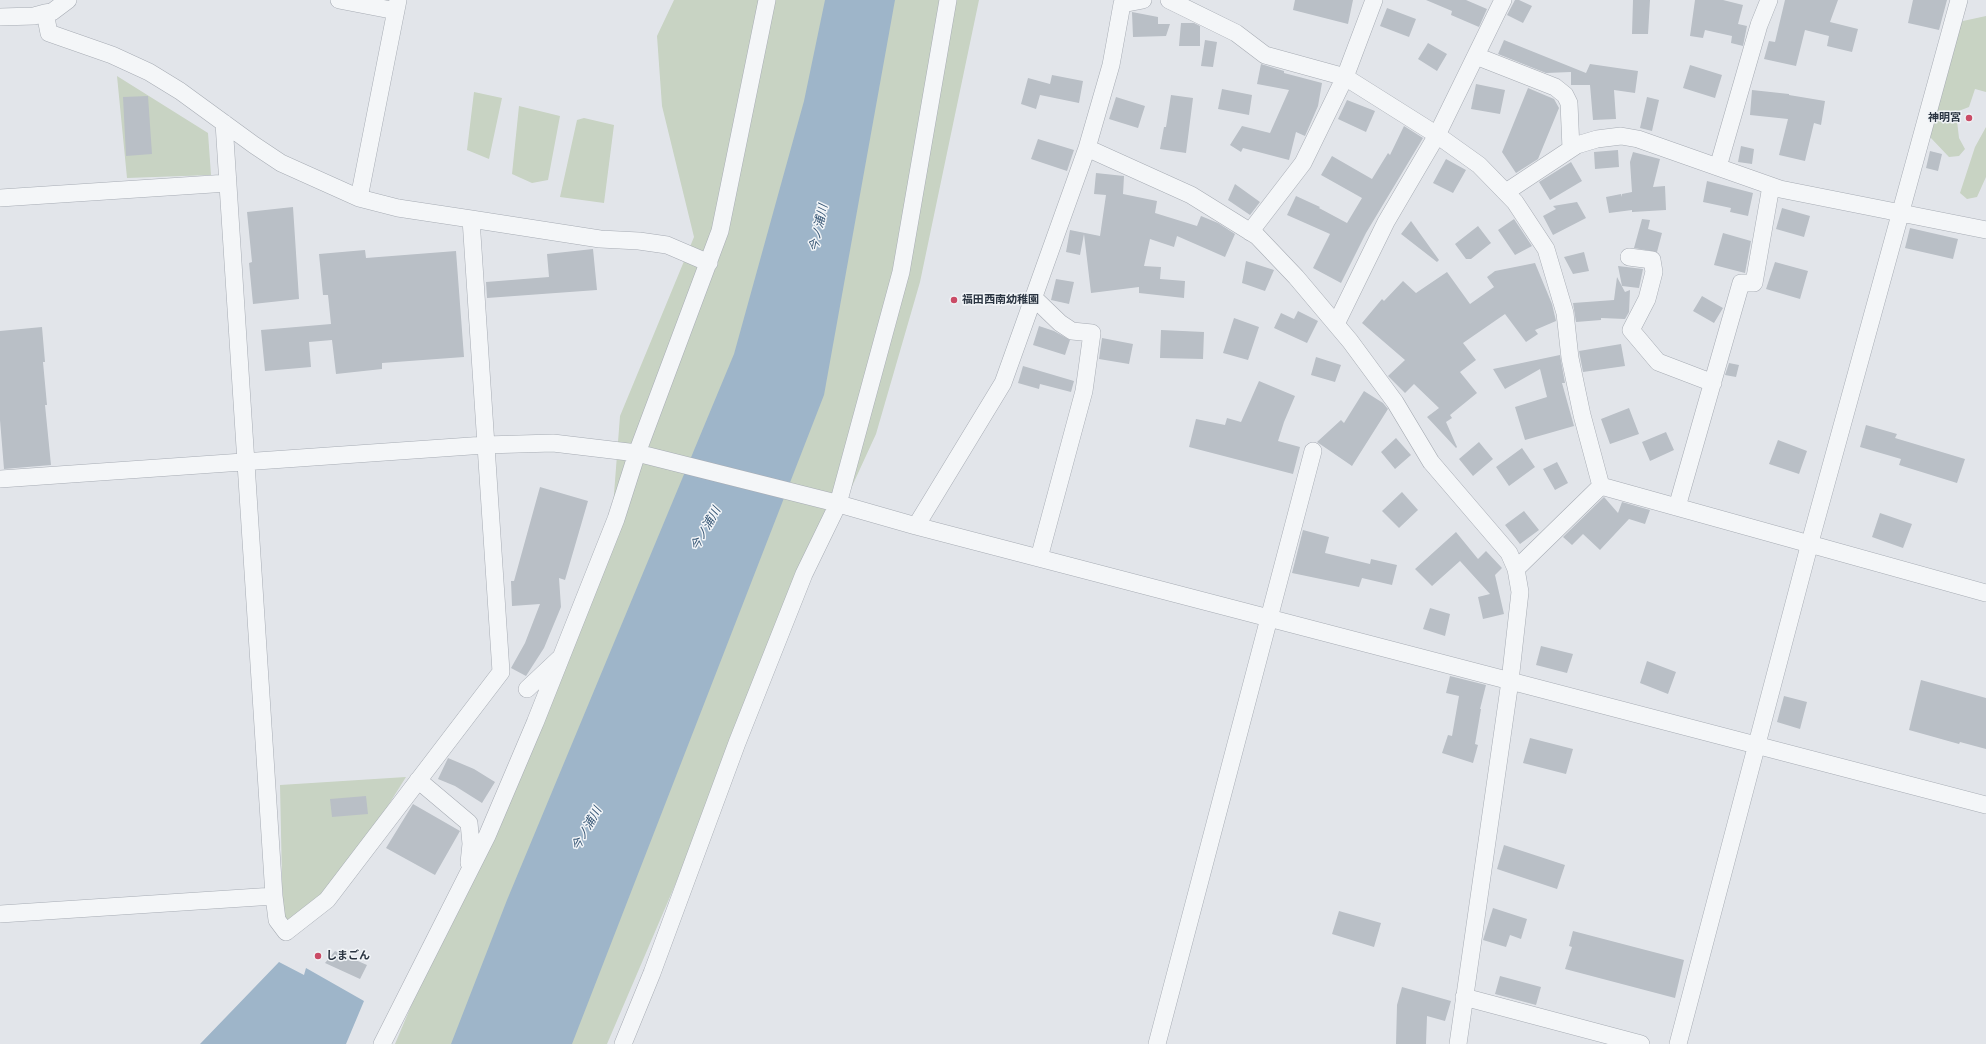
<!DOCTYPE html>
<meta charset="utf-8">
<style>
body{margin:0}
canvas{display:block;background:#e2e5ea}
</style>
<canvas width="1986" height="1044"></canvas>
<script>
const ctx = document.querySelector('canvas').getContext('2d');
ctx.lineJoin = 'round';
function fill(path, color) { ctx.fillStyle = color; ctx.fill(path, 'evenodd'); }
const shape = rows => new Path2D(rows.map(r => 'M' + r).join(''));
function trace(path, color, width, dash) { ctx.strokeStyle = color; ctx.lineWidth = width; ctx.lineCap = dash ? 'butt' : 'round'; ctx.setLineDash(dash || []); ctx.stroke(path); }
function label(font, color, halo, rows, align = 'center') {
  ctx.font = font + ' Helvetica,"Noto Sans JP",sans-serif'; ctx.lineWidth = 3; ctx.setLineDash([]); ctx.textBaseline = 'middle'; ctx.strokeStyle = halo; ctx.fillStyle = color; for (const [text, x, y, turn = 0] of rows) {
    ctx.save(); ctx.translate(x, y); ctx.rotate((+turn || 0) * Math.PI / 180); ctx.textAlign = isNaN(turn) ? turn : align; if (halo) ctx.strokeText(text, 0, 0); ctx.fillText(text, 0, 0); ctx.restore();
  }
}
fill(shape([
 [674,0,979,0,920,282,876,434,755,698,607,1044,395,1044,611,533,620,416,694,237,662,106,657,36],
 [1986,16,1986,92,1975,89,1969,107,1956,112,1959,138,1965,149,1959,156,1949,157,1930,137,1952,27,1963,21],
 [117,76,208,133,211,175,127,178],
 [474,92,502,98,489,159,467,150],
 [519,106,560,116,548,180,532,183,512,174],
 [584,118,614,125,604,203,560,197,577,120],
 [1986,127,1986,177,1977,197,1967,199,1960,193,1975,147],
 [406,777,340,882,283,927,280,785]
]), '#c8d3c3');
fill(shape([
 [825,0,895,0,824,395,572,1044,451,1044,507,900,734,354,804,101],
 [279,962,304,975,306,968,364,1001,346,1044,200,1044]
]), '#9eb5c9');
fill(shape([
 [1295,0,1353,0,1348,24,1293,10],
 [1426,0,1466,0,1487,9,1479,27,1451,15,1452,11],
 [1515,0,1519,0,1532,6,1523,23,1507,15],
 [1633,0,1650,0,1648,34,1632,34],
 [1695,0,1723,0,1743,5,1738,24,1747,26,1743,46,1731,43,1732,36,1705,30,1703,38,1690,36],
 [1785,0,1838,0,1830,22,1858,29,1852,52,1827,46,1829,36,1805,30,1796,66,1764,59,1769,41,1775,42],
 [1913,0,1947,0,1939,30,1908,23],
 [1387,8,1416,19,1409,37,1380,26],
 [1132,12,1158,17,1158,24,1170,24,1166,36,1133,37],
 [1181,23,1194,23,1200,26,1200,46,1179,46],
 [1205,40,1217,42,1213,67,1201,66],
 [1504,40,1586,73,1590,64,1638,71,1635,93,1614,90,1616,119,1593,120,1590,85,1571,85,1571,72,1546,73,1498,54],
 [1428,43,1447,54,1437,71,1418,59],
 [1261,64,1284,71,1284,73,1322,83,1318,106,1305,136,1296,132,1289,160,1243,148,1241,152,1230,145,1242,126,1270,133,1289,90,1257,84],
 [1690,65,1722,75,1715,98,1683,88],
 [1052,75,1083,81,1079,103,1040,95,1036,109,1021,104,1028,78,1050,84],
 [1476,84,1505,90,1500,114,1471,109],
 [1528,88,1554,99,1559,108,1538,159,1516,173,1502,152],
 [1222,89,1252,95,1249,115,1218,109],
 [1752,90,1789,94,1789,95,1825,101,1821,125,1814,123,1805,161,1779,155,1788,119,1750,115],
 [1171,95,1193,98,1186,153,1160,149,1164,127,1166,127],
 [148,96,152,154,126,156,123,97],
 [1116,97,1145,106,1138,128,1109,119],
 [1647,97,1659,100,1652,131,1640,128],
 [1347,100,1375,111,1366,132,1338,119],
 [1404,126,1423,138,1366,233,1341,283,1313,268,1330,234,1287,215,1296,196,1320,207,1319,208,1347,223,1362,198,1321,175,1332,156,1372,179,1388,153,1390,155],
 [1038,139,1074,150,1067,171,1031,159],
 [1741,146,1754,149,1752,164,1738,162],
 [1618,150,1619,167,1595,169,1594,152],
 [1930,151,1942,154,1938,171,1926,168],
 [1633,152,1660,159,1653,187,1665,186,1666,210,1632,212,1632,210,1609,213,1606,197,1621,194,1621,197,1622,194,1632,192,1630,162],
 [1446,159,1466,170,1453,193,1433,183],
 [1571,162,1582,181,1550,200,1539,182],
 [1096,173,1124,176,1123,194,1157,201,1155,213,1197,226,1201,216,1218,223,1235,234,1225,257,1177,236,1174,247,1150,239,1144,266,1161,267,1160,279,1185,281,1184,298,1139,293,1139,287,1091,293,1084,234,1080,255,1066,252,1070,230,1100,236,1106,195,1094,194],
 [1707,181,1753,193,1748,216,1730,212,1731,208,1703,202],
 [1235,184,1260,202,1250,215,1228,200],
 [1577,202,1586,218,1553,235,1543,216,1556,209,1553,206],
 [293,207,299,299,253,304,249,263,252,262,247,212],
 [1782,208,1810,216,1804,237,1776,229],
 [1514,219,1532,246,1515,255,1498,230],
 [1642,219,1650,220,1648,229,1662,233,1657,252,1634,248],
 [1411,221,1439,260,1437,262,1401,234],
 [1478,226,1491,243,1471,259,1466,259,1455,244],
 [1910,228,1958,239,1953,259,1905,248],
 [1723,233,1751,241,1745,273,1714,265],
 [593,249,597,290,487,298,486,282,549,277,547,254],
 [365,250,366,258,456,251,464,357,382,363,382,369,336,374,332,340,309,342,311,367,265,371,261,330,331,324,328,295,323,295,319,254],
 [1584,252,1589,271,1573,274,1564,257],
 [1246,261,1274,270,1265,291,1242,283],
 [1775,262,1808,271,1800,299,1766,289],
 [1535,263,1552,304,1556,321,1535,330,1538,334,1526,342,1505,314,1463,343,1476,360,1460,372,1477,393,1450,415,1452,418,1446,422,1457,447,1456,448,1427,417,1439,408,1414,384,1405,393,1388,376,1405,360,1362,323,1382,299,1384,301,1403,281,1416,293,1447,272,1470,304,1494,287,1487,277,1495,271],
 [1618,266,1643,269,1639,288,1622,286],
 [1617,277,1625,292,1630,290,1629,312,1625,319,1601,318,1601,320,1576,322,1573,303,1614,300],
 [1056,279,1074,282,1069,304,1051,300],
 [1702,296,1723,308,1714,323,1693,311],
 [1298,311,1318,321,1307,343,1274,328,1281,313,1294,319],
 [1234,318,1259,327,1248,360,1223,353],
 [1039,326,1054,331,1070,340,1065,355,1033,345],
 [42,327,45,362,43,362,47,405,45,405,51,465,4,469,0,420,0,331],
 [1161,330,1204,332,1203,359,1160,358],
 [1102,338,1133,344,1129,364,1099,359],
 [1621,344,1625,366,1583,372,1579,351],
 [1560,355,1565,383,1562,383,1574,426,1525,440,1515,407,1547,397,1540,369,1505,389,1493,369],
 [1316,357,1341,365,1335,382,1311,375],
 [1729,363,1739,365,1736,377,1725,375],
 [1023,366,1074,381,1071,392,1040,384,1039,389,1018,383],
 [1259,381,1295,396,1284,422,1278,441,1300,447,1293,474,1189,447,1196,419,1225,425,1227,418,1241,422],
 [1364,391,1383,403,1388,409,1352,466,1317,442,1341,420,1344,423],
 [1629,408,1639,434,1610,444,1601,419],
 [1866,425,1897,434,1895,438,1965,459,1957,483,1899,465,1901,459,1860,447],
 [1666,432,1674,450,1650,461,1642,442],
 [1396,438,1411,455,1395,469,1381,452],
 [1778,440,1807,451,1799,474,1769,464],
 [1479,442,1493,459,1473,476,1459,459],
 [1522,448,1535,467,1509,486,1496,467],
 [1557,462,1568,483,1555,490,1543,469],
 [540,487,588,501,565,580,559,578,561,607,544,648,526,676,511,668,525,643,540,604,512,606,511,581,514,581],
 [1402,492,1418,510,1399,528,1382,511],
 [1604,497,1618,513,1622,502,1650,510,1645,524,1629,519,1600,550,1583,534,1572,545,1563,537],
 [1524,511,1539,530,1520,544,1505,525],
 [1880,513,1912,524,1903,548,1872,537],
 [1303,530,1329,537,1325,553,1370,564,1371,559,1397,565,1392,585,1362,578,1359,587,1292,573],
 [1456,532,1478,559,1486,551,1502,568,1495,575,1504,614,1483,619,1478,597,1490,594,1460,561,1432,586,1415,569],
 [1430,608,1450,614,1445,636,1423,629],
 [1541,646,1573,654,1567,673,1536,665],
 [1647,661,1676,672,1668,694,1640,683],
 [1450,676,1486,685,1480,709,1481,709,1475,744,1478,745,1473,763,1442,753,1448,735,1452,736,1459,696,1446,693],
 [1921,680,1986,698,1986,749,1960,742,1959,744,1909,730],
 [1784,696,1807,702,1800,729,1777,722],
 [1530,738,1573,749,1566,774,1523,763],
 [448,758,474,769,495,782,482,803,455,786,438,779],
 [366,796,368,814,332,817,330,799],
 [413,804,460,831,435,875,386,848],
 [1504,845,1565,865,1557,889,1497,869],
 [1493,908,1527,919,1521,939,1510,935,1506,947,1483,940],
 [1339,911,1381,923,1374,947,1332,934],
 [1573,931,1684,960,1675,998,1565,969,1572,947,1569,946],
 [335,951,367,965,360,979,325,963],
 [1500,976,1541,987,1536,1005,1495,994],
 [1402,987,1451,1001,1445,1021,1427,1016,1426,1044,1396,1044,1397,1005]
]), '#b9bfc6');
const minor = shape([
 [339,0,396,11],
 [1169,0,1236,33,1265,55,1345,77,1437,135,1479,165,1515,202,1546,249,1565,313,1570,358,1582,415,1601,486,1516,569],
 [45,13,49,33,112,55,149,72,180,91,254,145,281,163,359,198,398,208,471,219,600,239,639,241,667,245,709,263],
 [0,17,34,16,45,13,52,12,68,0],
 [1476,56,1555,87,1565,95,1569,103,1571,149],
 [224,123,274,896,277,920,286,932,327,900,501,672,471,219],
 [1087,148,1191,195,1257,236,1296,277,1350,341,1395,402,1431,462,1509,553,1516,569,1520,592,1510,681,1458,1044],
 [1718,167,1759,25,1769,0],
 [1506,192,1577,145,1597,139,1621,136,1638,139,1780,189,1986,230],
 [0,198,228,183],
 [359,198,398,0],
 [1250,232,1303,163,1345,77,1374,0],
 [1629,257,1652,260,1654,272,1647,299,1631,330,1658,362,1713,383],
 [1033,297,1060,323,1072,331,1092,333,1084,391,1039,558],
 [1336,324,1386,222,1437,135,1503,0],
 [0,479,485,445,553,443,637,453,832,502,916,526,1986,805],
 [1601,486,1986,593],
 [1677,507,1741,283,1754,283,1771,186],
 [916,526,1003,383,1087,148,1111,65,1122,4,1143,0],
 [527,689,559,659],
 [418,780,469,823,471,844,469,863],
 [0,914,274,896],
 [1464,997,1641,1044],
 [382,1044,487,836,535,723,616,519,637,453,720,231,767,0],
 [623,1044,652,973,737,743,804,574,838,504,901,272,948,0],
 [1157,1044,1313,451],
 [1678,1044,1812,535,1959,0]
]);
trace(minor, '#a7acb4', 18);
trace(minor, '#f4f6f8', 17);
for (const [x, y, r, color] of [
 [1969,118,4,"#ca4b66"],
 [954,300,4,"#ca4b66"],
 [318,956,4,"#ca4b66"]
]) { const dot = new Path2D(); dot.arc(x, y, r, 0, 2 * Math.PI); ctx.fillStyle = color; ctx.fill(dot); trace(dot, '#f1f4f7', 1.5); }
label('bold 11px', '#2a3441', '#f1f4f7', [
 ["神明宮",1961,118,"right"],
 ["福田西南幼稚園",962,300],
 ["しまごん",326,956]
], 'left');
label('italic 12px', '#355574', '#f1f4f7', [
 ["今ノ浦川",819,228,-78],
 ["今ノ浦川",706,529,-61],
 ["今ノ浦川",587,829,-61]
]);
</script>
